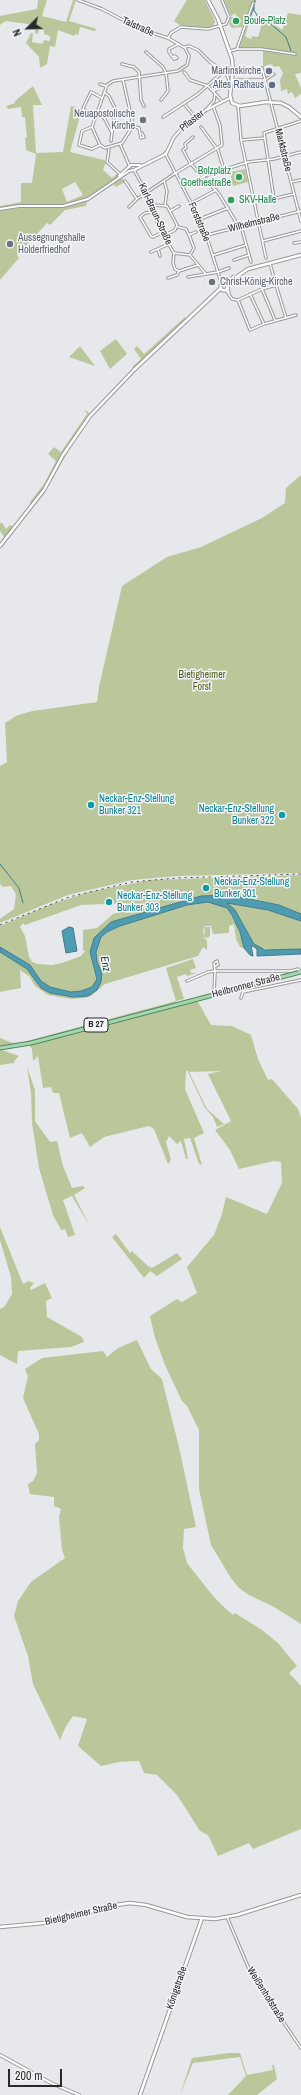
<!DOCTYPE html>
<meta charset="utf-8">
<style>
body{margin:0}
#map{position:relative;width:301px;height:2095px;overflow:hidden;background:#e7e8eb;font-family:"Archivo Narrow",sans-serif}
canvas{display:block}
.north{position:absolute;left:8px;top:8px;width:40px;height:40px;-webkit-text-stroke:3px #f4f5f8;paint-order:stroke;rotate:247deg;font-size:11px;font-weight:700;line-height:16px;text-align:center;color:#29292a}
.north::after{content:'';display:block;margin:auto;width:14px;height:18px;background:#29292a;clip-path:polygon(50% 0,100% 100%,50% 72%,0 100%)}
.scale{position:absolute;left:8px;top:2069px;width:54px;height:18px;box-sizing:border-box;border:2px solid #29292a;border-top:0;padding-left:5px;font-size:12px;line-height:14px;white-space:nowrap;color:#29292a;-webkit-text-stroke:3px #f4f5f8;paint-order:stroke}
</style>
<div id="map">
<canvas width="301" height="2095"></canvas>
<div class="north">N</div>
<div class="scale">200 m</div>
</div>
<script>
const ctx = document.querySelector('canvas').getContext('2d');
ctx.lineJoin = 'round';
function fill(path, color) { ctx.fillStyle = color; ctx.fill(path, 'evenodd'); }
const shape = rows => new Path2D(rows.map(r => 'M' + r).join(''));
function trace(path, color, width, dash) { ctx.strokeStyle = color; ctx.lineWidth = width; ctx.lineCap = dash ? 'butt' : 'round'; ctx.setLineDash(dash || []); ctx.stroke(path); }
function label(font, color, halo, rows, align = 'center') {
  ctx.font = font + ' "Archivo Narrow",sans-serif'; ctx.lineWidth = 3; ctx.setLineDash([]); ctx.textBaseline = 'middle'; ctx.strokeStyle = halo; ctx.fillStyle = color; for (const [text, x, y, turn = 0] of rows) {
    ctx.save(); ctx.translate(x, y); ctx.rotate((+turn || 0) * Math.PI / 180); ctx.textAlign = isNaN(turn) ? turn : align; if (halo) ctx.strokeText(text, 0, 0); ctx.fillText(text, 0, 0); ctx.restore();
  }
}
fill(shape([
 [38,0,47,0,42,16,66,22,73,0,76,0,69,21,97,29,94,31,80,27,78,35,75,34,74,36,58,30,55,47,50,46,47,64,40,68,39,57,26,43,31,33,33,33,32,42,42,44,44,40,50,41,50,36,44,34,44,30,39,29,38,34,35,33,36,25,6,21,0,25,0,16,37,9],
 [187,0,205,0,215,21,213,27,204,28,181,26,174,21],
 [224,0,256,0,245,36,251,39,252,36,258,37,264,17,282,30,288,13,301,15,301,73,295,74,301,88,301,94,295,98,292,92,288,94,287,89,281,91,280,80,283,73,279,66,275,67,270,64,263,67,263,50,240,50,239,47,251,10,247,19,245,19,243,25,244,27,232,28,229,24,231,17,237,17,235,13,231,16],
 [33,86,42,105,33,105,36,153,63,152,71,106,82,109,70,152,104,160,106,162,103,170,112,178,118,173,125,182,116,187,113,184,88,200,86,206,65,210,50,225,47,223,25,247,21,246,22,250,17,255,19,258,0,280,0,206,21,202,21,183,32,183,36,154,26,150,25,138,27,137,25,117,22,117,21,107,8,109,6,106,15,103,15,101],
 [75,182,83,195,67,202,62,189],
 [245,169,248,182,233,186,230,172],
 [185,317,187,321,181,327,141,364,134,369,132,367,141,359,134,349,137,346,144,354],
 [116,339,127,354,110,369,100,351],
 [80,346,95,366,69,357],
 [84,409,90,414,51,481,36,504,0,548,0,544,4,537,0,531,0,523,2,523,6,529,10,525,13,527,31,504,30,502,44,484,56,461,48,454,54,447,61,452,87,414],
 [301,475,301,873,177,876,132,880,68,895,0,923,0,919,14,909,16,894,11,886,3,887,0,884,0,766,7,762,5,723,18,715,33,711,97,702,99,687,122,586,167,557,201,547,262,518,285,503,286,488],
 [301,875,301,914,279,905,254,899,230,895,201,896,111,922,94,938,90,952,97,979,92,987,81,991,71,992,50,987,41,981,30,965,0,947,0,926,49,905,89,892,150,880],
 [126,903,129,910,113,914,97,928,83,930,83,950,85,951,81,956,62,963,52,965,38,964,32,962,29,957,25,936,20,927,23,923,25,925,81,905],
 [213,902,227,908,232,915,240,932,244,948,240,947,236,939,234,924,229,926,229,933,213,934,211,926,205,926,203,931,204,937,205,927,210,927,210,935,208,938,204,937,207,941,207,950,203,947,198,956,105,984,91,996,85,998,72,999,48,995,35,986,30,977,20,970,21,988,0,992,0,952,27,969,41,988,50,993,73,997,88,996,102,973,97,962,96,952,101,937,107,932,120,926,187,905],
 [227,903,268,910,301,921,301,949,274,950,259,948,254,944,235,910],
 [193,959,196,968,190,970,191,973,197,973,187,976,186,974,177,977,184,999,176,1001,176,1003,24,1044,0,1046,0,1038,13,1043,23,1042,176,1001,166,968],
 [197,1000,211,1025,232,1026,251,1035,258,1059,268,1080,272,1079,298,1109,301,1118,301,1624,274,1607,249,1595,239,1588,231,1578,211,1545,199,1489,199,1430,187,1406,182,1401,165,1365,155,1338,150,1316,177,1299,182,1302,197,1293,187,1267,214,1235,222,1214,226,1197,267,1214,282,1183,281,1162,274,1161,239,1169,230,1150,215,1130,231,1121,208,1074,221,1071,189,1072,207,1109,224,1124,217,1127,213,1117,205,1108,188,1072,189,1071,186,1071,185,1089,204,1133,194,1138,202,1165,199,1164,190,1138,184,1139,188,1159,186,1159,181,1141,177,1144,169,1136,166,1142,171,1160,168,1164,154,1129,149,1126,104,1137,90,1147,82,1133,70,1138,59,1093,53,1093,51,1087,43,1088,38,1056,33,1061,32,1049,29,1045],
 [0,1050,5,1051,19,1056,15,1060,14,1063,0,1065],
 [27,1067,35,1090,35,1121,50,1142,57,1141,63,1166,72,1188,83,1186,85,1188,74,1195,91,1228,72,1196,63,1200,75,1235,68,1237,65,1229,61,1230,53,1215,39,1168,32,1123,31,1093],
 [0,1227,23,1284,28,1281,34,1283,30,1288,31,1290,45,1283,52,1298,46,1301,47,1317,82,1337,84,1342,71,1347,18,1351,17,1364,0,1355,0,1309,5,1306,12,1294,11,1277,0,1240],
 [116,1234,130,1253,132,1251,148,1266,152,1268,177,1253,182,1259,157,1276,150,1271,144,1278,112,1237],
 [137,1340,151,1369,162,1379,179,1447,196,1527,184,1529,183,1548,187,1563,213,1596,224,1607,233,1615,235,1613,262,1630,278,1643,297,1666,289,1673,301,1686,301,1829,253,1849,249,1843,218,1856,208,1835,200,1831,177,1795,157,1775,144,1773,139,1761,119,1762,101,1766,78,1746,87,1719,73,1716,65,1728,60,1740,33,1684,28,1656,14,1616,18,1601,31,1582,65,1558,62,1550,59,1517,61,1509,54,1506,54,1497,30,1494,28,1484,33,1481,37,1473,35,1444,39,1440,39,1434,23,1398,28,1376,25,1369,42,1358,103,1351,107,1357,118,1348],
 [229,2053,240,2053,247,2075,273,2070,272,2065,274,2065,277,2079,257,2095,228,2095,246,2076,240,2057,193,2063,180,2095,192,2058]
]), '#bac79a');
const water = shape([
 [230,895,279,905,301,914,301,921,268,910,227,903,235,910,254,944,265,950,301,949,301,954,257,956,257,949,251,945,253,956,250,955,244,948,240,932,232,915,227,908,208,902,187,905,120,926,107,932,101,937,96,952,97,962,102,973,101,982,97,990,88,996,73,997,50,993,41,988,27,969,0,952,0,947,30,965,41,981,50,987,71,992,81,991,92,987,97,979,90,952,94,938,111,922,201,896,230,895],
 [69,927,73,928,77,951,66,953,62,931,69,927]
]);
fill(water, '#4e9cb1');
trace(water, '#437a88', 1);
trace(shape([
 [255,2,255,0],
 [254,4,254,10,258,17,264,18,286,37,291,51],
 [248,22,254,8],
 [0,864,19,888,23,903]
]), '#437a88', 1);
const minor = shape([
 [78,0,102,9,140,29,168,38,185,48,189,56,187,65,178,71,113,81,107,85,92,127,100,145,105,148,122,143,131,129,132,120,123,80],
 [168,38,171,33,181,27,208,29,226,24,229,17,222,0],
 [185,47,189,46,198,50,210,62,224,71,228,77,230,86],
 [237,49,253,3],
 [230,51,237,49,261,49,295,54],
 [146,52,163,67,166,73,168,91,161,100],
 [173,57,175,56,177,58,174,59,169,52,169,49,179,44],
 [122,64,134,67,139,72,141,100,144,106],
 [262,68,301,221],
 [184,72,190,80,208,86,222,101],
 [232,80,265,80,274,74],
 [100,84,106,86],
 [213,91,227,85],
 [104,92,109,96,115,108,111,141],
 [185,105,195,117],
 [238,106,241,140,266,258],
 [206,110,214,101,215,93],
 [98,112,102,114,111,131],
 [95,117,83,109,84,106,91,92,102,98],
 [163,117,198,94,224,71],
 [132,126,139,128,141,138,144,137,142,133],
 [92,127,82,131,79,145,92,149,100,145],
 [201,127,218,150,224,170],
 [193,137,185,144,186,148,183,150,190,163,219,194,239,227],
 [241,140,265,138],
 [120,144,130,167],
 [109,149,107,162,121,175],
 [165,153,204,228,222,285],
 [134,170,153,205,153,215,172,250,174,253,190,255,205,273],
 [204,176,248,162,274,159,301,152],
 [125,181,137,199],
 [164,181,167,191,165,205],
 [291,182,301,180],
 [193,183,205,176],
 [274,199,264,133,301,121],
 [192,203,216,190],
 [255,203,294,194],
 [153,205,167,206,177,225,175,230,165,235],
 [129,207,137,199,174,174,222,145,220,125,213,106],
 [170,211,179,206],
 [153,212,145,213,140,217,151,236,153,237,163,232],
 [200,219,228,208],
 [241,226,251,262],
 [178,227,186,229,189,235,194,248,190,255],
 [189,235,196,232],
 [207,235,301,211],
 [263,241,301,231],
 [294,243,301,242],
 [158,249,160,256],
 [151,252,169,244],
 [174,253,173,263,175,269,179,271,198,265],
 [214,255,246,245],
 [234,260,249,255],
 [188,277,218,272,229,268],
 [168,278,177,275,179,271],
 [276,285,286,318],
 [228,288,229,293],
 [262,289,275,320],
 [226,290,232,299,238,300,262,289,276,285,270,264],
 [250,294,264,324],
 [238,300,250,330,264,324,296,315],
 [215,966,218,965,217,961,214,963,215,971,291,971,298,969,301,972],
 [187,981,208,972,215,971,214,994],
 [241,998,243,992,301,980],
 [227,1917,252,1976,301,2048]
]);
const tertiary = shape([
 [119,176,131,165,140,165],
 [0,209,19,206,63,206,88,199,129,171,134,170,166,154,174,137,186,124,206,110,230,98],
 [0,2055,51,2083,79,2095]
]);
const secondary = shape([
 [208,0,218,19,232,59,233,70,230,95,232,103,240,106,266,102,281,103,289,107,301,117],
 '220.5 287a3.5 3.5 0 1 1 7 0a3.5 3.5 0 1 1-7 0Z',
 [226,284,248,269,301,255],
 [228,286,233,277],
 [0,546,44,490,63,455,90,416,134,370,221,288],
 [0,1927,54,1922,116,1905,130,1903,146,1905,187,1917,215,1919,237,1915,301,1895],
 [140,2095,202,1918]
]);
const primary = shape([
 [0,1048,31,1043,301,972]
]);
trace(minor, '#97989a', 3.5);
trace(tertiary, '#97989a', 4);
trace(secondary, '#97989a', 4.5);
trace(primary, '#51875d', 5);
trace(minor, '#fff', 1.5);
trace(tertiary, '#fff', 2);
trace(secondary, '#fff', 2.5);
trace(primary, '#a4d6af', 3);
trace(shape([
 [0,925,69,897,132,882,177,878,301,874]
]), '#444546', 1, [2, 4]);
for (const [x, y, r, color] of [
 [236,21,4,"#2e9e5b"],
 [269,71,4,"#6b7280"],
 [272,85,4,"#5c6f8a"],
 [143,120,4,"#6b7280"],
 [239,177,4,"#2e9e5b"],
 [231,200,4,"#2e9e5b"],
 [10,244,4,"#6b7280"],
 [212,282,4,"#6b7280"],
 [91,805,4,"#0f9aa8"],
 [282,815,4,"#0f9aa8"],
 [206,888,4,"#0f9aa8"],
 [109,902,4,"#0f9aa8"]
]) { const dot = new Path2D(); dot.arc(x, y, r, 0, 2 * Math.PI); ctx.fillStyle = color; ctx.fill(dot); trace(dot, '#f4f5f8', 1.5); }
for (const [x, y, w] of [
 [96,1025,24]
]) { const box = new Path2D(); box.roundRect(x - w / 2, y - 7, w, 14, 3); ctx.fillStyle = '#f4f5f8'; ctx.fill(box); trace(box, '#29292a', 1); }
label('bold 9px', '#29292a', null, [
 ["B 27",96,1025]
]);
label('10px', '#27864d', '#f4f5f8', [
 ["Boule-Platz",244,21],
 ["Bolzplatz",231,171,"right"],
 ["Goethestraße",231,183,"right"],
 ["SKV-Halle",239,200]
], 'left');
label('10px', '#29292a', '#f4f5f8', [
 ["Talstraße",138,27,24],
 ["Pflaster",192,121,-38],
 ["Marktstraße",283,150,76],
 ["Karl-Braun-Straße",155,214,65],
 ["Forststraße",199,222,67],
 ["Wilhelmstraße",254,223,-14],
 ["Heilbronner Straße",246,986,-15],
 ["Bietigheimer Straße",81,1914,-13],
 ["Königstraße",177,1988,-71],
 ["Weißenhofstraße",266,1995,58]
]);
label('10px', '#5b616d', '#f4f5f8', [
 ["Martinskirche",261,71],
 ["Neuapostolische",135,114],
 ["Kirche",135,126],
 ["Aussegnungshalle",18,238,"left"],
 ["Holderfriedhof",18,250,"left"],
 ["Christ-König-Kirche",220,282,"left"]
], 'right');
label('10px', '#4e5e75', '#f4f5f8', [
 ["Altes Rathaus",264,85]
], 'right');
label('10px', '#4d5b1b', '#f4f5f8', [
 ["Bietigheimer",202,675],
 ["Forst",202,687]
]);
label('10px', '#0d838f', '#f4f5f8', [
 ["Neckar-Enz-Stellung",99,799],
 ["Bunker 321",99,811],
 ["Neckar-Enz-Stellung",274,809,"right"],
 ["Bunker 322",274,821,"right"],
 ["Neckar-Enz-Stellung",214,882],
 ["Bunker 301",214,894],
 ["Neckar-Enz-Stellung",117,896],
 ["Bunker 303",117,908]
], 'left');
label('italic 11px', '#1a3f48', '#f4f5f8', [
 ["Enz",105,964,78]
]);
</script>
